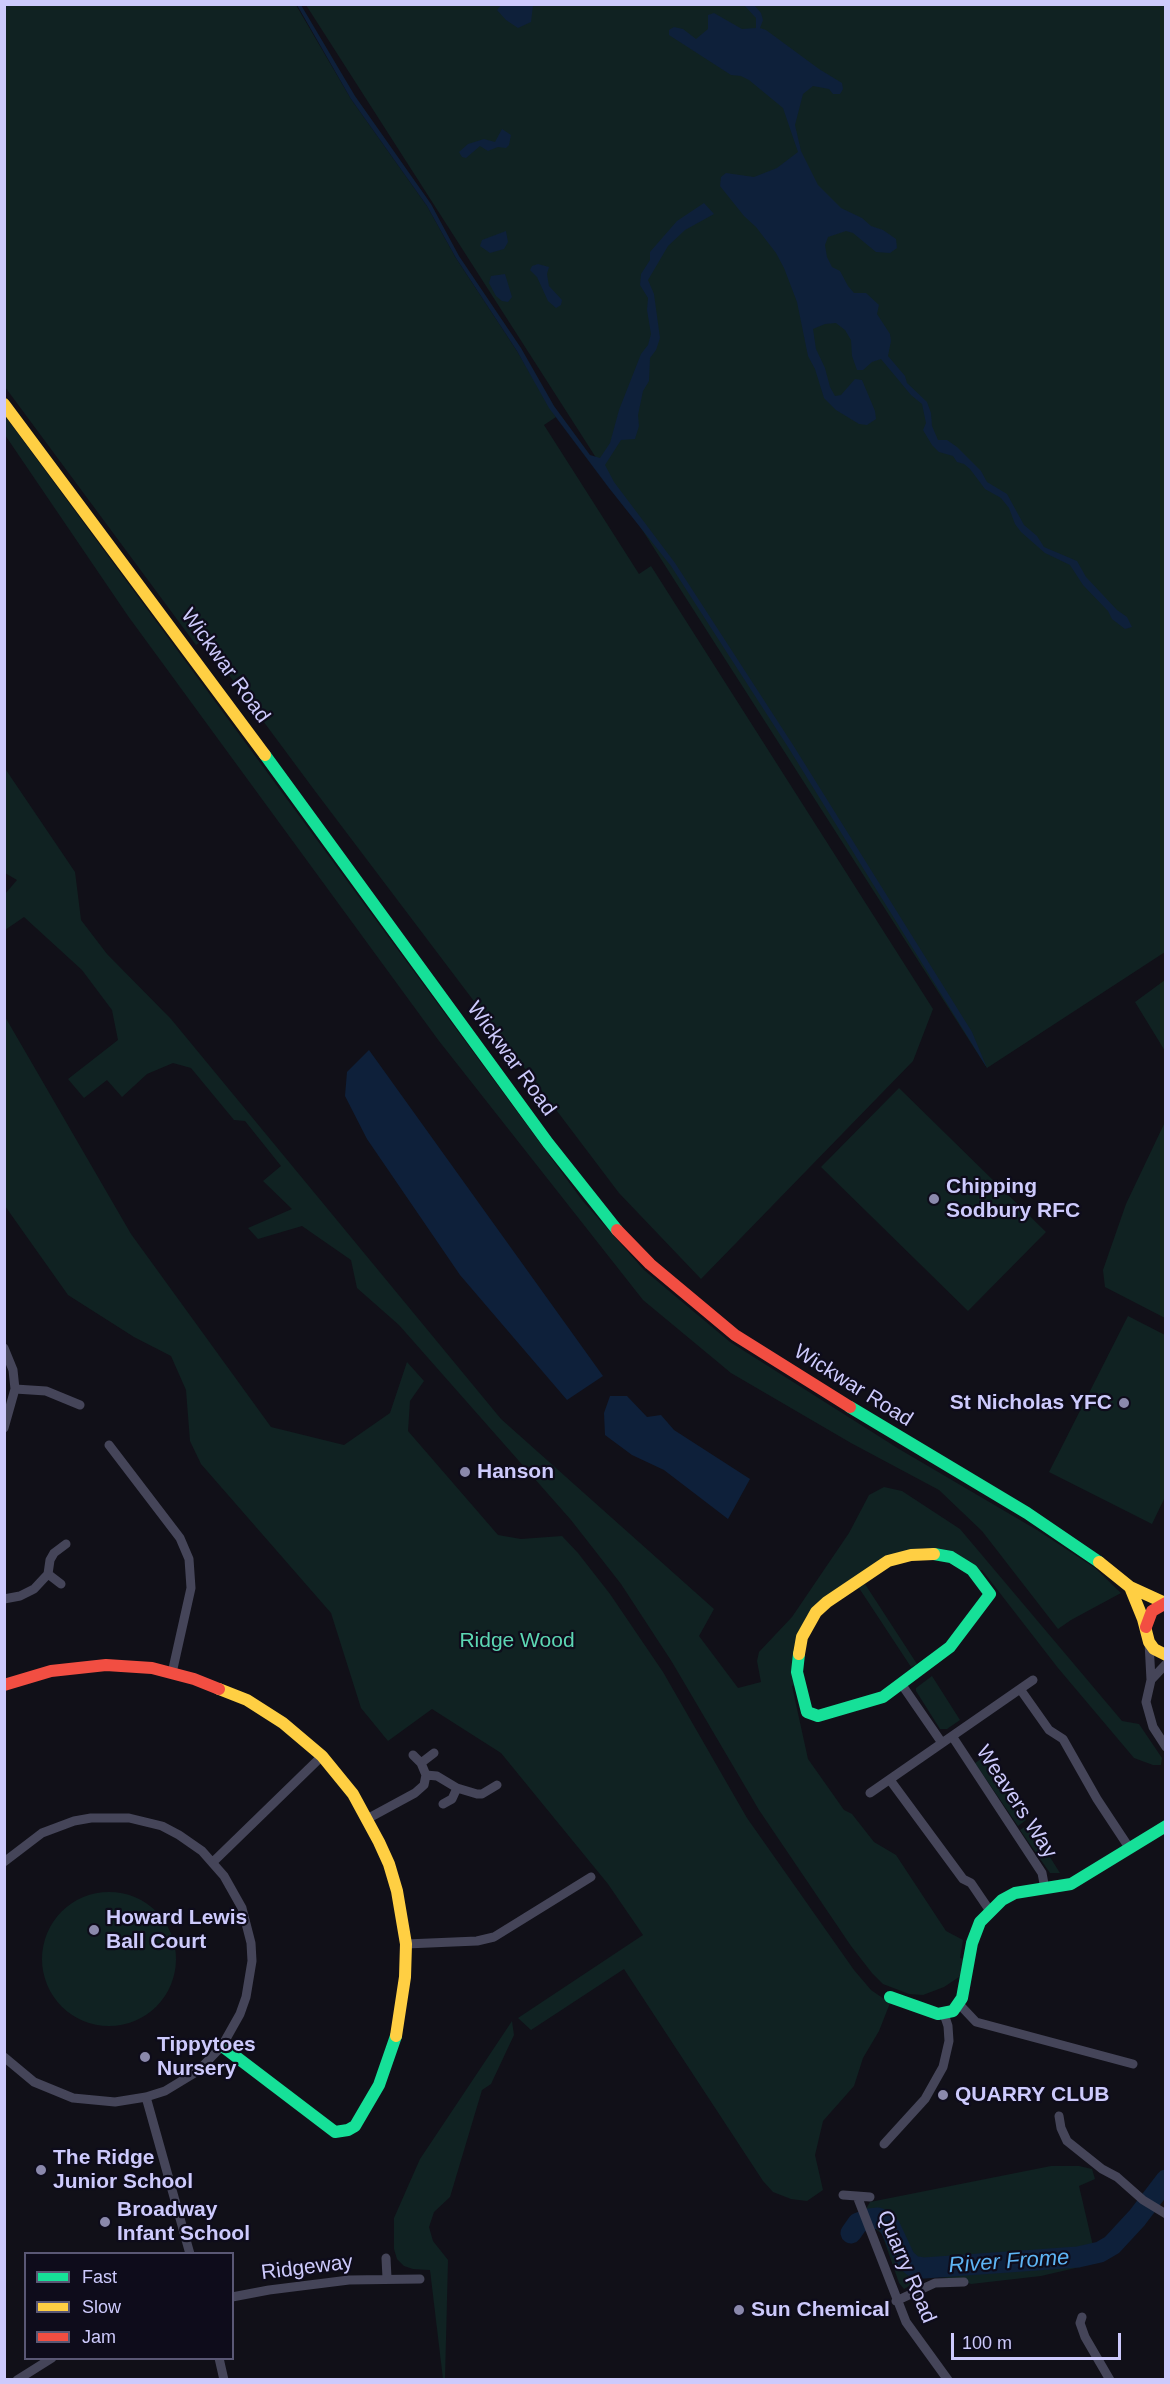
<!DOCTYPE html>
<style>
body{margin:0}
#map{position:relative;width:1170px;height:2384px;overflow:hidden;background:#111018;font-family:Arial,sans-serif}
canvas{display:block}
.frame{position:absolute;inset:0;border:6px solid #cdcafc;pointer-events:none}
.legend{position:absolute;left:24px;top:2252px;width:210px;height:108px;box-sizing:border-box;background:#0e0c1b;border:2px solid #5a5875;margin:0;padding:8px 10px;list-style:none;font-size:18px;color:#cdcafc}
.legend li{display:flex;align-items:center;gap:12px;height:30px}
.legend b{width:30px;border:2px solid #5a5875}
.scale{position:absolute;left:951px;top:2333px;width:170px;height:27px;box-sizing:border-box;border:3px solid #cdcafc;border-top:0;padding-left:8px;font-size:18px;line-height:21px;white-space:nowrap;color:#cdcafc;-webkit-text-stroke:4px #0e0c1b;paint-order:stroke}
</style>
<div id="map">
<canvas width="1170" height="2384"></canvas>
<div class="frame"></div>
<ul class="legend">
<li><b style="height:8px;background:#16e098"></b>Fast</li>
<li><b style="height:8px;background:#ffcf43"></b>Slow</li>
<li><b style="height:8px;background:#f24e42"></b>Jam</li>
</ul>
<div class="scale">100 m</div>
</div>
<script>
const ctx = document.querySelector('canvas').getContext('2d');
ctx.lineJoin = 'round';
function fill(path, color) { ctx.fillStyle = color; ctx.fill(path, 'evenodd'); }
const shape = rows => new Path2D(rows.map(r => 'M' + r).join(''));
function trace(path, color, width, dash) { ctx.strokeStyle = color; ctx.lineWidth = width; ctx.lineCap = dash ? 'butt' : 'round'; ctx.setLineDash(dash || []); ctx.stroke(path); }
function label(font, color, halo, rows, align = 'center') {
  ctx.font = font + ' Arial,sans-serif'; ctx.lineWidth = 4.5; ctx.setLineDash([]); ctx.textBaseline = 'middle'; ctx.strokeStyle = halo; ctx.fillStyle = color; for (const [text, x, y, turn = 0] of rows) {
    ctx.save(); ctx.translate(x, y); ctx.rotate((+turn || 0) * Math.PI / 180); ctx.textAlign = isNaN(turn) ? turn : align; if (halo) ctx.strokeText(text, 0, 0); ctx.fillText(text, 0, 0); ctx.restore();
  }
}
fill(shape([
 [4,5,296,5,351,99,427,206,456,258,517,351,556,417,544,425,639,574,651,566,933,1009,913,1061,701,1279,619,1193,315,791,203,640,196,645,5,387],
 [306,5,1165,5,1165,952,987,1068],
 [5,416,582,1200,644,1270,730,1342,899,1449,1037,1530,1095,1568,1121,1593,1071,1620,1058,1629,982,1531,939,1490,851,1443,731,1373,643,1300,439,1041,128,616,5,435],
 [4,767,75,872,81,920,107,954,171,1019,501,1419,714,1609,699,1636,738,1688,761,1682,757,1661,759,1652,792,1617,849,1533,869,1495,884,1487,902,1491,960,1529,1122,1721,1139,1724,1162,1758,1161,1765,1153,1765,1134,1758,1058,1668,982,1570,979,1571,949,1552,923,1548,900,1552,888,1556,814,1607,807,1616,795,1644,793,1658,795,1685,792,1686,808,1759,844,1810,852,1814,874,1842,896,1855,946,1931,963,1940,960,1958,965,1959,962,1975,944,1987,923,1995,909,1994,883,1984,872,1973,851,1946,759,1810,672,1662,621,1584,571,1520,399,1325,357,1288,351,1260,302,1226,258,1239,248,1228,292,1209,263,1181,281,1166,245,1121,234,1120,191,1068,173,1063,147,1074,122,1097,107,1080,84,1098,68,1079,118,1040,112,1010,82,970,24,917,5,930,5,894,17,880,5,873],
 [1165,980,1165,1051,1135,1002],
 [4,1015,131,1234,271,1427,344,1445,390,1413,407,1362,424,1381,410,1401,408,1431,498,1535,521,1539,562,1536,578,1553,610,1594,663,1672,747,1818,854,1970,871,1990,890,2003,879,2031,863,2058,854,2086,823,2121,815,2155,823,2190,807,2201,791,2199,773,2192,763,2181,624,1969,531,2030,518,2018,643,1935,608,1884,501,1753,432,1709,388,1741,361,1708,331,1613,201,1464,190,1441,186,1390,171,1356,134,1337,68,1295,5,1206],
 [899,1088,1046,1232,968,1311,821,1167],
 [1165,1122,1165,1318,1105,1287,1103,1270,1126,1204],
 [1128,1316,1165,1335,1165,1497,1152,1524,1049,1472],
 [865,1584,917,1664,911,1667,859,1588],
 [932,1676,960,1720,947,1729,940,1729,916,1691,916,1688],
 [984,1757,1026,1820,1018,1826,975,1763],
 [1029,1824,1060,1873,1050,1873,1020,1830],
 '42 1959a67 67 0 1 1 134 0a67 67 0 1 1-134 0Z',
 [512,2021,514,2035,491,2084,482,2090,450,2197,434,2212,429,2227,433,2241,448,2260,445,2379,443,2379,430,2270,413,2269,404,2266,397,2259,394,2249,394,2218,420,2159],
 [1051,2166,1079,2166,1092,2169,1095,2179,1079,2186,1097,2263,1041,2276,971,2284,958,2279,939,2277,924,2278,904,2289,899,2283,882,2234,873,2227,866,2209,870,2202]
]), '#102222');
fill(shape([
 [297,5,301,5,355,96,431,204,459,256,521,348,554,406,590,455,600,458,610,443,619,410,641,354,648,345,651,334,647,310,648,298,640,285,641,274,650,260,650,252,677,221,704,203,714,214,685,230,668,246,648,280,654,294,660,338,656,350,650,358,649,381,643,391,638,415,639,426,635,439,621,440,605,465,614,482,675,563,793,745,972,1032,987,1068,788,747,671,566,609,488,549,408,517,351,456,258,427,206,351,99],
 [501,5,533,5,531,22,518,28,506,20,497,10],
 [744,5,754,5,761,13,763,20,760,28,766,30,819,69,842,83,843,89,840,94,833,94,829,89,813,86,803,94,795,125,801,151,818,185,841,208,862,218,871,226,883,230,896,239,897,248,890,253,876,252,853,233,846,231,828,237,825,245,827,257,832,267,840,271,848,286,854,293,866,293,879,305,877,314,890,334,891,341,888,356,905,376,907,383,927,402,931,413,932,426,938,440,947,440,957,447,981,471,987,482,1007,494,1024,525,1037,536,1044,547,1077,561,1086,577,1117,610,1127,617,1132,627,1125,629,1112,619,1108,611,1083,585,1070,565,1045,553,1021,532,1015,524,1009,508,1001,498,985,489,970,469,964,464,957,462,953,456,939,452,932,445,923,430,926,423,922,404,911,395,881,359,872,362,863,370,857,370,852,356,851,340,845,330,836,323,825,324,813,329,816,349,825,368,830,387,835,396,841,395,855,379,862,380,875,411,876,419,867,425,859,424,836,410,824,398,815,369,808,356,797,302,784,268,776,253,756,227,744,216,720,186,721,177,726,173,754,177,777,168,798,152,783,108,749,80,741,76,731,75,669,35,669,30,674,27,683,29,696,39,708,29,708,15,714,13,742,29,756,28,756,18],
 [502,129,511,135,509,145,506,148,498,147,488,151,480,146,466,158,462,157,459,152,468,144,484,139,495,142],
 [506,231,508,242,504,249,490,253,480,246,482,240],
 [538,264,549,267,547,274,549,286,562,300,561,305,556,308,548,301,537,277,530,270,532,266],
 [505,274,512,297,508,302,502,301,496,296,489,283,491,276],
 [369,1050,603,1376,567,1400,460,1275,367,1139,345,1096,347,1072],
 [610,1396,627,1396,647,1417,661,1415,674,1430,750,1479,728,1519,664,1470,632,1455,605,1435,604,1413]
]), '#0e203a');
trace(shape([
 [851,2233,858,2223,869,2219,878,2218,885,2221,890,2227,905,2259,913,2266,924,2268,1078,2257,1100,2252,1112,2245,1137,2218,1166,2180]
]), '#0e203a', 21);
trace(shape([
 [4,1348,13,1370,15,1389,4,1428],
 [15,1389,46,1391,80,1405],
 [109,1445,180,1538,189,1559,191,1588,172,1673],
 [48,1574,61,1584],
 [4,1599,20,1596,34,1589,48,1574,50,1560,54,1553,66,1544],
 [1149,1642,1151,1680,1146,1702,1153,1727,1166,1747],
 [1151,1680,1166,1664],
 [902,1685,942,1743],
 [1020,1689,1049,1730,1063,1739,1097,1799,1130,1849],
 [952,1736,1042,1873,1045,1889],
 [413,1755,421,1763,426,1775],
 [421,1763,434,1753],
 [890,1780,963,1879,971,1883,990,1911],
 [870,1793,1033,1680],
 [443,1804,452,1799,457,1788],
 [367,1819,415,1793,424,1785,426,1775,437,1776,457,1788,477,1794,482,1794,497,1785],
 [4,1862,42,1833,74,1821,91,1818,129,1818,162,1826,179,1835,202,1851,224,1876,242,1908,251,1943,252,1961,246,1997,240,2014,222,2046,198,2071,165,2091,146,2097,115,2102,73,2098,34,2082,4,2057],
 [213,1862,322,1756],
 [406,1944,477,1941,494,1937,591,1877],
 [959,2004,976,2022,1133,2064],
 [146,2097,190,2254],
 [1059,2116,1061,2128,1067,2141,1102,2169,1117,2177,1143,2200,1166,2214],
 [884,2144,925,2099,943,2067,949,2041,948,2026,944,2014],
 [843,2195,857,2196,906,2322,948,2380],
 [857,2196,870,2197],
 [386,2258,387,2278],
 [232,2297,269,2290,349,2280,420,2279],
 [896,2301,935,2283,964,2282],
 [1082,2317,1080,2323,1085,2337,1110,2380],
 [219,2358,224,2380],
 [17,2380,52,2358]
]), '#454559', 9);
trace(shape([
 [265,755,548,1143,617,1230],
 [850,1407,1027,1513,1099,1562],
 [799,1654,797,1672,807,1712,818,1716,883,1697,950,1647,990,1594,972,1570,951,1557,934,1554],
 [890,1997,938,2014,953,2011,962,1998,972,1943,980,1922,1002,1900,1015,1893,1071,1884,1166,1826],
 [222,2046,335,2132,348,2130,355,2126,379,2085,396,2036]
]), '#16e098', 12);
trace(shape([
 [4,404,265,755],
 [1099,1562,1130,1587,1165,1603],
 [1130,1587,1143,1619,1149,1642,1154,1649,1166,1655],
 [799,1654,802,1637,816,1612,827,1602,888,1561,911,1555,934,1554],
 [219,1689,247,1700,283,1723,322,1756,353,1794,379,1842,389,1864,397,1891,406,1944,405,1977,396,2036]
]), '#ffcf43', 12);
trace(shape([
 [617,1230,650,1264,735,1335,850,1407],
 [1146,1627,1152,1611,1166,1603],
 [4,1685,51,1671,106,1665,152,1668,194,1679,219,1689]
]), '#f24e42', 12);
for (const [x, y, r, color] of [
 [934,1199,6,"#8b89ac"],
 [1124,1403,6,"#8b89ac"],
 [465,1472,6,"#8b89ac"],
 [94,1930,6,"#8b89ac"],
 [145,2057,6,"#8b89ac"],
 [943,2095,6,"#8b89ac"],
 [41,2170,6,"#8b89ac"],
 [105,2222,6,"#8b89ac"],
 [739,2310,6,"#8b89ac"]
]) { const dot = new Path2D(); dot.arc(x, y, r, 0, 2 * Math.PI); ctx.fillStyle = color; ctx.fill(dot); trace(dot, '#0e0c1b', 2); }
label('21px', '#cdcafc', '#0e0c1b', [
 ["Wickwar Road",225,666,54],
 ["Wickwar Road",511,1059,54],
 ["Wickwar Road",853,1386,32],
 ["Weavers Way",1016,1802,57],
 ["Quarry Road",906,2267,67],
 ["Ridgeway",307,2268,-7]
]);
label('bold 21px', '#cdcafc', '#0e0c1b', [
 ["Chipping",946,1187],
 ["Sodbury RFC",946,1211],
 ["St Nicholas YFC",1112,1403,"right"],
 ["Hanson",477,1472],
 ["Howard Lewis",106,1918],
 ["Ball Court",106,1942],
 ["Tippytoes",157,2045],
 ["Nursery",157,2069],
 ["QUARRY CLUB",955,2095],
 ["The Ridge",53,2158],
 ["Junior School",53,2182],
 ["Broadway",117,2210],
 ["Infant School",117,2234],
 ["Sun Chemical",751,2310]
], 'left');
label('21px', '#5cd6b3', '#0e0c1b', [
 ["Ridge Wood",517,1641]
]);
label('italic 22px', '#5eb5f5', '#0e0c1b', [
 ["River Frome",1009,2262,-4]
]);
</script>
